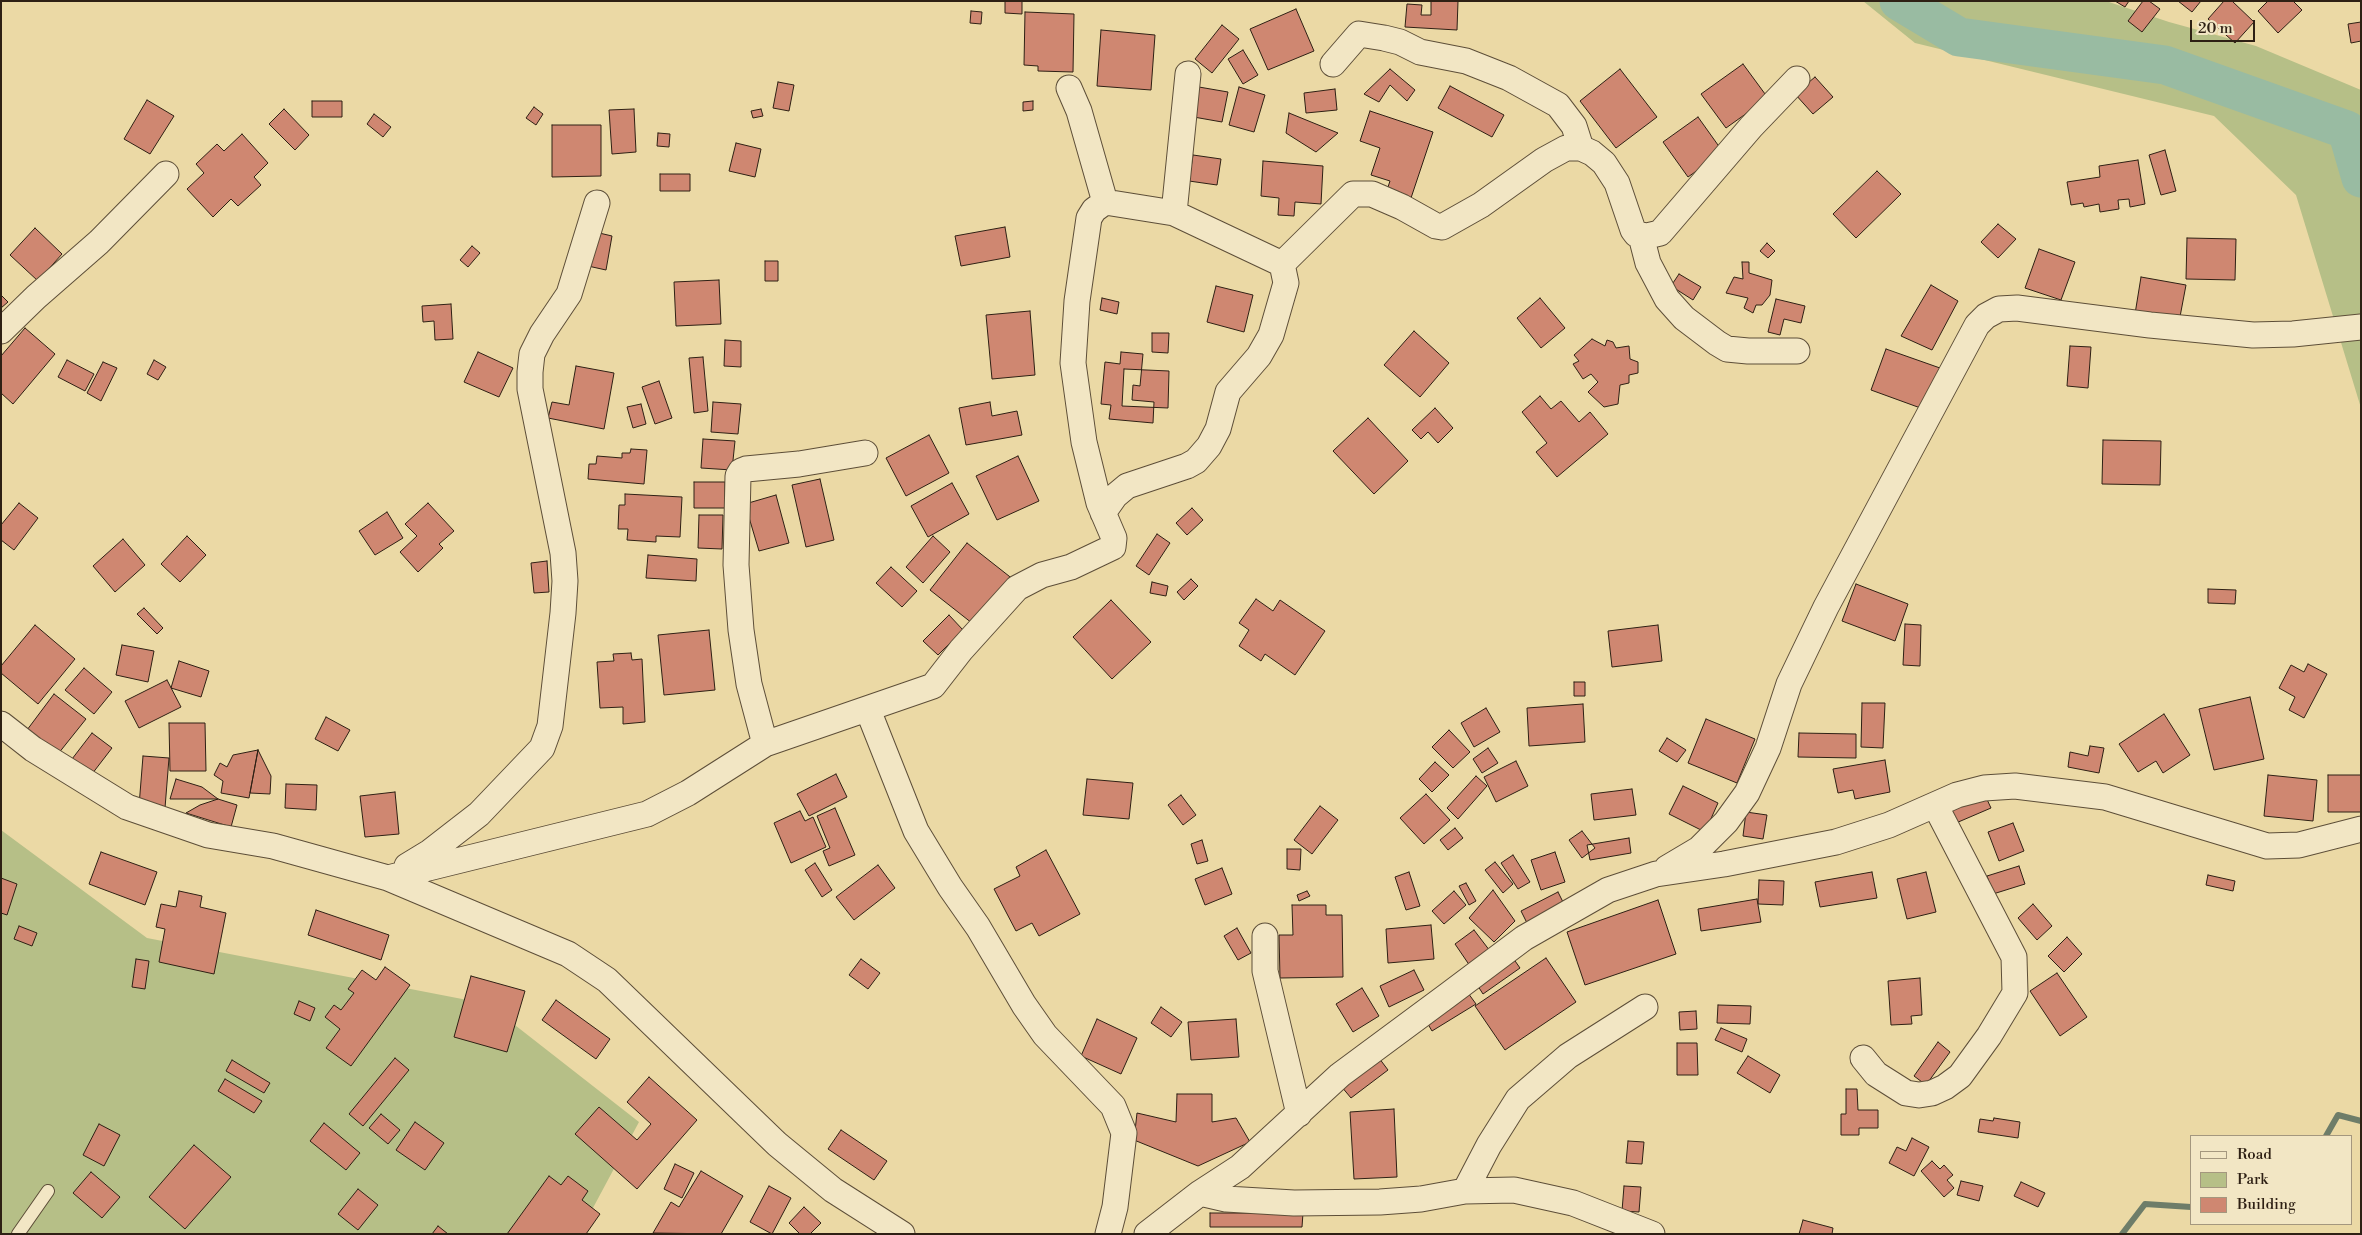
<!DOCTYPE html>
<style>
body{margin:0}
#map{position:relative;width:2362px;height:1235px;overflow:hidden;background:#ebd9a5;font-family:"Libre Bodoni",serif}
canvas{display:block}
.frame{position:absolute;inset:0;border:2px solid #2e2014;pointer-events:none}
.legend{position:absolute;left:2190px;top:1135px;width:162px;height:90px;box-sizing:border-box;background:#f2e6c4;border:1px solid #a4977e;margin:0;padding:6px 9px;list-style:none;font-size:15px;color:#2e2014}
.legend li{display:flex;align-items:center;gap:10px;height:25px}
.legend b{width:25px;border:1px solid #a4977e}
.scale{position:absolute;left:2190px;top:20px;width:65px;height:22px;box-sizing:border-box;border:2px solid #2e2014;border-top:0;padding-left:6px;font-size:15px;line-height:18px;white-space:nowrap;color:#2e2014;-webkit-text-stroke:4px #f2e6c4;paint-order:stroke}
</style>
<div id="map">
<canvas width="2362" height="1235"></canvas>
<div class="frame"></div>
<ul class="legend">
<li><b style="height:6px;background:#f2e6c4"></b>Road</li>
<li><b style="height:14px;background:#b6bf87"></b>Park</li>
<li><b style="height:14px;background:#cf8771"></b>Building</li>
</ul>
<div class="scale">20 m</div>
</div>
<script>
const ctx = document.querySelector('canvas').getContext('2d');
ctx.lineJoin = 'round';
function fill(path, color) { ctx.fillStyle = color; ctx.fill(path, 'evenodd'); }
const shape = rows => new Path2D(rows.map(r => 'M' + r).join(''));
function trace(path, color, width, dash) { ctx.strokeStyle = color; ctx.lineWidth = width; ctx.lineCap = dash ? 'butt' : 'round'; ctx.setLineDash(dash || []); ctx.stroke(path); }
fill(shape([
 [1863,1,2106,1,2169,22,2256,46,2361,90,2361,408,2296,195,2214,116,1915,43],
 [1,830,147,938,488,1004,639,1122,579,1234,1,1234]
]), '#b6bf87');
trace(shape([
 [2326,1136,2338,1115,2361,1121],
 [2122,1234,2145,1204,2191,1207]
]), '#6e7d69', 6);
trace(shape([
 [1899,1,1959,37,2165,65,2347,130,2361,178]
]), '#99bba2', 39);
const building = shape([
 [1005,1,1022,1,1022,14,1005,13,1005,1],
 [1431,1,1458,1,1457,30,1405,27,1407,4,1422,5,1421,15,1431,15,1431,1],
 [2115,1,2129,1,2125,7,2115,1],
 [2143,1,2149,1,2160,9,2142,32,2128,21,2143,1],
 [2178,1,2201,1,2192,12,2178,1],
 [2224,1,2232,1,2254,22,2235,43,2208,19,2224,1],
 [2268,1,2293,1,2302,10,2278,33,2258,11,2268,1],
 [1296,9,1314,51,1268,70,1250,29,1296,9],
 [971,11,982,12,981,24,970,23,971,11],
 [1025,12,1074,14,1073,72,1038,71,1038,66,1024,65,1025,12],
 [2361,22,2361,41,2351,43,2348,24,2361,22],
 [1222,25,1239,39,1212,73,1195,59,1222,25],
 [1101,30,1155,35,1151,90,1097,86,1101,30],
 [1243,50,1258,75,1243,84,1228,59,1243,50],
 [1743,64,1768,98,1726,128,1701,94,1743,64],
 [1390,69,1415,90,1407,101,1390,85,1379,102,1364,94,1390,69],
 [1620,69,1657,117,1616,148,1580,101,1620,69],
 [1815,77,1833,97,1813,114,1795,94,1815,77],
 [778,82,794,85,789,111,773,108,778,82],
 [1193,86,1228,92,1222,122,1188,116,1193,86],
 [1450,86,1504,115,1492,137,1438,108,1450,86],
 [1239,87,1265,95,1254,132,1229,125,1239,87],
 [1335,89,1337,110,1306,113,1304,93,1335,89],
 [147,100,174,116,150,154,124,139,147,100],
 [312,101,342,101,342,117,312,117,312,101],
 [1033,101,1033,110,1023,111,1023,102,1033,101],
 [534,107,543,114,536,125,526,118,534,107],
 [284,109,309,135,295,150,269,124,284,109],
 [634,109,636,152,612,154,609,110,634,109],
 [761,109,763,116,753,118,751,111,761,109],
 [1370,111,1433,132,1410,201,1386,193,1390,181,1371,175,1380,148,1360,141,1370,111],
 [1289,113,1338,133,1316,152,1286,133,1289,113],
 [374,114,391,127,383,137,367,124,374,114],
 [1698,117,1723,152,1688,177,1663,142,1698,117],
 [552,125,601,125,601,176,552,177,552,125],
 [658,133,670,134,669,147,657,146,658,133],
 [242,134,268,163,254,177,261,185,238,206,231,199,213,217,187,189,204,173,196,164,217,144,224,151,242,134],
 [736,143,761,149,755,177,729,171,736,143],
 [2165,150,2176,191,2161,195,2149,155,2165,150],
 [1193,155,1221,159,1217,185,1189,181,1193,155],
 [2138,160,2145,204,2130,207,2129,199,2118,200,2119,209,2100,212,2099,204,2084,207,2083,203,2071,205,2067,182,2100,177,2099,166,2138,160],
 [1263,161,1323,166,1321,204,1295,202,1294,216,1278,215,1279,198,1261,196,1263,161],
 [1877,171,1901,194,1856,238,1833,214,1877,171],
 [660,174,690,174,690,191,660,191,660,174],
 [1998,224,2016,239,1998,258,1981,242,1998,224],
 [1005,227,1010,257,961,266,955,236,1005,227],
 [35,228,62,254,38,281,10,255,35,228],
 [595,232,612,236,606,270,588,266,595,232],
 [2187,238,2236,239,2235,280,2186,279,2187,238],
 [1767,243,1775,251,1768,258,1760,251,1767,243],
 [472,246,480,253,468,267,460,260,472,246],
 [2039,249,2075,262,2061,300,2025,288,2039,249],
 [765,261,778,261,778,281,765,281,765,261],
 [1742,262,1749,262,1749,273,1772,280,1770,295,1762,305,1756,305,1753,313,1744,308,1748,298,1726,293,1734,277,1743,279,1742,262],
 [1679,274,1701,287,1693,300,1671,286,1679,274],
 [2141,277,2186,285,2179,322,2135,314,2141,277],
 [719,280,721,324,676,326,674,282,719,280],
 [1931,285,1958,301,1932,350,1901,336,1931,285],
 [1216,286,1253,295,1244,332,1207,322,1216,286],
 [1,295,8,302,1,308,1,295],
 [1102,298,1119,302,1117,314,1100,310,1102,298],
 [1540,298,1565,328,1541,348,1517,318,1540,298],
 [1776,299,1805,306,1801,323,1784,319,1780,335,1768,332,1776,299],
 [451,304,453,339,435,340,434,321,423,322,422,306,451,304],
 [1030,311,1035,375,992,379,986,315,1030,311],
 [25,328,55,354,13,404,1,393,1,356,25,328],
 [1414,331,1449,363,1420,397,1384,365,1414,331],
 [1152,333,1169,333,1168,353,1152,352,1152,333],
 [1592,339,1605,346,1607,340,1613,342,1616,348,1629,346,1630,359,1638,362,1638,373,1629,375,1629,383,1620,385,1618,404,1604,407,1588,392,1598,382,1591,374,1583,379,1573,364,1579,361,1574,355,1592,339],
 [725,340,741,341,741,367,724,366,725,340],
 [2070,346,2091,347,2088,388,2067,386,2070,346],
 [1886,349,1940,368,1926,410,1871,390,1886,349],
 [478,352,513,368,499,397,464,382,478,352],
 [1121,352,1143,354,1140,386,1133,385,1132,400,1154,402,1153,423,1109,419,1111,405,1101,404,1105,362,1120,364,1121,352],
 [703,357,708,411,694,413,689,358,703,357],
 [67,360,94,374,85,391,58,377,67,360],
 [154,360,166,367,158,380,147,374,154,360],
 [103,362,117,368,101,401,87,393,103,362],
 [576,366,614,373,604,429,548,418,552,402,569,405,576,366],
 [1124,369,1169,371,1168,408,1122,406,1124,369],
 [659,381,672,418,655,424,642,387,659,381],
 [1540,396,1551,409,1561,401,1579,422,1590,412,1608,434,1557,477,1536,452,1547,443,1522,412,1540,396],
 [713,402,741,404,738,434,711,432,713,402],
 [990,402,992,416,1017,411,1022,435,966,445,959,408,990,402],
 [641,404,646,424,633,428,627,407,641,404],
 [1435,408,1453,428,1438,443,1428,432,1421,439,1412,430,1435,408],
 [1368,418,1408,461,1374,494,1333,451,1368,418],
 [929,435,949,473,906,496,886,458,929,435],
 [703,439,735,441,732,470,701,468,703,439],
 [2103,440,2161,441,2160,485,2102,484,2103,440],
 [631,449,647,450,644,484,588,479,589,464,596,464,597,456,622,458,622,453,630,453,631,449],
 [1018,456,1039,501,997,520,976,476,1018,456],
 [820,479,834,540,806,547,792,485,820,479],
 [694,482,725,482,725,508,694,508,694,482],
 [952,483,969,514,928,537,911,506,952,483],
 [625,494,682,497,680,537,656,536,656,542,627,540,628,529,618,529,619,505,625,505,625,494],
 [776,495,789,543,759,551,745,504,776,495],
 [19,503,38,518,14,550,1,540,1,525,19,503],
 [428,503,454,531,439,544,443,548,418,572,400,552,417,536,405,524,428,503],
 [1192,508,1203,520,1187,535,1176,523,1192,508],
 [387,512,403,538,375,555,359,531,387,512],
 [699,515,723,515,722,549,698,548,699,515],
 [1157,534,1170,543,1149,575,1136,566,1157,534],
 [187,536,206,555,180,582,161,564,187,536],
 [933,536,950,552,923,583,906,567,933,536],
 [123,539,145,565,115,592,93,566,123,539],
 [967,543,1014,580,977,627,930,590,967,543],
 [648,555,697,559,696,581,646,578,648,555],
 [547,561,549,592,534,593,531,563,547,561],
 [891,567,917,591,902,607,876,583,891,567],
 [1191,579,1198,586,1184,600,1177,592,1191,579],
 [1152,582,1168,586,1166,596,1150,593,1152,582],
 [1856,584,1908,604,1895,641,1842,621,1856,584],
 [2208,589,2236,590,2235,604,2208,603,2208,589],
 [1256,599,1273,611,1280,600,1325,631,1295,675,1265,654,1261,661,1239,646,1249,630,1239,623,1256,599],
 [1111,600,1151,642,1112,679,1073,637,1111,600],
 [144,608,163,628,157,634,137,614,144,608],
 [949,615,963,630,938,655,923,641,949,615],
 [1905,624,1921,625,1920,666,1903,665,1905,624],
 [35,625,75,659,38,704,1,673,1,666,35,625],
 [1658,625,1662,661,1612,667,1608,631,1658,625],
 [709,630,715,690,664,695,658,635,709,630],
 [122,645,154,651,148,682,116,675,122,645],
 [631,653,632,660,642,659,645,722,623,724,623,707,600,708,597,662,614,661,613,654,631,653],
 [179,661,209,671,201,697,171,688,179,661],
 [2308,664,2327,674,2304,718,2289,710,2295,697,2279,688,2291,665,2304,672,2308,664],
 [84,668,112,692,94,714,65,690,84,668],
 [167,680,181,707,139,728,125,701,167,680],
 [1574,682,1585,682,1585,696,1574,696,1574,682],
 [54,694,86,719,58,754,27,730,54,694],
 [2250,697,2264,759,2214,770,2199,709,2250,697],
 [1862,703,1885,703,1883,748,1861,747,1862,703],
 [1583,704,1585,742,1529,746,1527,708,1583,704],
 [1486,708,1500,732,1474,747,1461,723,1486,708],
 [2164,714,2190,755,2163,773,2156,761,2138,772,2119,744,2164,714],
 [326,717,350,730,338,751,315,739,326,717],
 [1706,719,1755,739,1737,783,1688,763,1706,719],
 [169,723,205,723,206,771,170,771,169,723],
 [1449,730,1470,752,1453,768,1432,747,1449,730],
 [92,733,112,748,92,774,72,759,92,733],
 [1799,733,1856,734,1856,758,1798,757,1799,733],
 [1667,738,1686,750,1677,762,1659,751,1667,738],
 [2090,746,2104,748,2099,773,2068,767,2070,752,2088,756,2090,746],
 [1488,748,1498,763,1482,773,1473,759,1488,748],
 [258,750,271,776,270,794,250,793,258,750],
 [258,750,249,798,221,793,223,781,214,775,220,763,227,767,233,755,258,750],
 [143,756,169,758,165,808,139,806,143,756],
 [1885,760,1890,792,1855,799,1853,790,1838,793,1833,769,1885,760],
 [1516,761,1528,786,1496,802,1484,777,1516,761],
 [1435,762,1449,775,1432,792,1419,779,1435,762],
 [836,774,847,797,809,816,797,794,836,774],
 [2268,775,2317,780,2313,821,2264,816,2268,775],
 [2328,775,2361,775,2361,812,2328,812,2328,775],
 [1476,776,1487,786,1458,819,1447,808,1476,776],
 [176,779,202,787,218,799,170,799,176,779],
 [1087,779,1133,783,1129,819,1083,815,1087,779],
 [286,784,317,785,316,810,285,808,286,784],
 [1683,786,1718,803,1705,832,1669,814,1683,786],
 [1632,789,1636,815,1594,820,1591,794,1632,789],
 [395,792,399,834,365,837,360,796,395,792],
 [1984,793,1991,808,1956,823,1949,809,1984,793],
 [1426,794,1450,820,1424,844,1400,818,1426,794],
 [1181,795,1196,815,1183,825,1168,805,1181,795],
 [218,799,237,805,231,827,186,813,200,805,218,799],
 [1320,806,1338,820,1312,854,1294,840,1320,806],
 [835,808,855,855,829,866,823,851,830,848,817,816,835,808],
 [800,811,805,821,813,817,826,847,791,863,774,823,800,811],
 [1746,812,1767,815,1763,839,1743,836,1746,812],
 [2013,823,2024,851,1999,861,1988,832,2013,823],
 [1455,828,1463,838,1448,850,1440,840,1455,828],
 [1582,831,1595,848,1582,858,1569,840,1582,831],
 [1629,838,1631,853,1590,860,1587,845,1629,838],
 [1202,840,1208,861,1197,864,1191,844,1202,840],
 [1287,849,1301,849,1300,870,1287,869,1287,849],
 [1046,850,1080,914,1039,936,1032,923,1016,931,994,889,1020,876,1016,867,1046,850],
 [101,852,157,872,145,905,89,884,101,852],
 [1555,852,1565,882,1541,890,1531,860,1555,852],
 [1513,855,1530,882,1518,889,1501,863,1513,855],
 [1495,862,1513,884,1503,893,1485,870,1495,862],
 [815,863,832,890,822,897,805,870,815,863],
 [878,865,895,888,854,920,836,897,878,865],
 [2019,866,2025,884,1993,894,1987,876,2019,866],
 [1222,868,1232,894,1205,905,1195,879,1222,868],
 [1409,872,1420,906,1406,910,1395,877,1409,872],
 [1872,872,1877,898,1820,907,1815,882,1872,872],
 [1926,872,1936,912,1907,919,1897,879,1926,872],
 [2208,875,2235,881,2233,891,2206,885,2208,875],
 [1,878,17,884,7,915,1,913,1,878],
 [1759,880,1784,881,1783,905,1758,904,1759,880],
 [1466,883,1476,901,1469,905,1459,886,1466,883],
 [1493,890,1515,921,1494,942,1469,918,1493,890],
 [179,891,202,896,200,907,226,913,214,974,159,962,165,929,156,927,161,904,176,907,179,891],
 [1307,891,1310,896,1299,901,1297,895,1307,891],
 [1454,891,1466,905,1444,924,1432,911,1454,891],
 [1558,892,1565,906,1528,925,1521,911,1558,892],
 [1757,899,1761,922,1701,931,1698,909,1757,899],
 [1658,900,1676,954,1585,985,1567,932,1658,900],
 [2033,904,2052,926,2037,940,2018,918,2033,904],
 [1292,905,1326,905,1326,915,1342,915,1343,977,1280,978,1279,935,1293,935,1292,905],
 [316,910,389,935,381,960,308,935,316,910],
 [1431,925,1434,959,1388,963,1386,929,1431,925],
 [19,926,37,933,32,946,14,939,19,926],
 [1237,928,1251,953,1238,960,1224,936,1237,928],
 [1474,930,1490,951,1470,966,1455,944,1474,930],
 [2067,937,2082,954,2064,972,2048,956,2067,937],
 [1513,958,1520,968,1483,994,1476,983,1513,958],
 [1546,958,1576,1002,1505,1050,1475,1006,1546,958],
 [136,959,149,961,145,989,132,987,136,959],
 [861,959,880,973,868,989,849,975,861,959],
 [385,967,410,985,351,1066,326,1048,340,1029,325,1017,334,1005,341,1010,354,993,348,989,362,970,376,980,385,967],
 [1414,970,1424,990,1389,1007,1380,986,1414,970],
 [2057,973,2087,1017,2060,1036,2030,991,2057,973],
 [471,976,525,991,507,1052,454,1037,471,976],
 [1920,978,1922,1015,1911,1016,1912,1024,1891,1025,1888,981,1920,978],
 [1362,988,1379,1016,1353,1032,1336,1004,1362,988],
 [1468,993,1476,1004,1432,1031,1425,1019,1468,993],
 [556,1000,610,1039,596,1059,542,1020,556,1000],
 [299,1001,315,1008,310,1021,294,1014,299,1001],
 [1718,1005,1751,1006,1750,1024,1717,1023,1718,1005],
 [1161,1007,1182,1022,1171,1037,1151,1023,1161,1007],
 [1696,1011,1697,1029,1680,1030,1679,1012,1696,1011],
 [1097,1019,1137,1038,1121,1074,1081,1056,1097,1019],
 [1236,1019,1239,1057,1191,1060,1188,1022,1236,1019],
 [1721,1028,1747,1039,1742,1052,1715,1040,1721,1028],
 [1938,1042,1950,1052,1926,1085,1914,1076,1938,1042],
 [1677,1043,1697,1043,1698,1075,1677,1075,1677,1043],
 [1748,1056,1780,1075,1770,1093,1737,1073,1748,1056],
 [395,1058,409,1070,363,1126,349,1114,395,1058],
 [1379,1058,1388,1070,1351,1098,1341,1086,1379,1058],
 [232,1060,270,1083,264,1093,226,1071,232,1060],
 [649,1077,697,1120,637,1189,575,1134,599,1107,637,1140,651,1124,627,1102,649,1077],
 [225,1079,262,1101,254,1113,218,1091,225,1079],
 [1846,1089,1857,1089,1858,1110,1878,1110,1878,1128,1859,1128,1859,1135,1841,1135,1841,1114,1846,1114,1846,1089],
 [1177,1094,1212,1094,1212,1122,1236,1118,1250,1142,1198,1166,1134,1140,1137,1113,1176,1122,1177,1094],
 [1394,1109,1397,1177,1354,1179,1350,1112,1394,1109],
 [381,1114,400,1130,388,1144,369,1128,381,1114],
 [1994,1118,2020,1122,2018,1138,1978,1132,1980,1119,1993,1121,1994,1118],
 [415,1122,444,1143,425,1170,396,1150,415,1122],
 [324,1123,360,1153,346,1170,310,1141,324,1123],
 [99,1124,120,1135,104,1166,83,1155,99,1124],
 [841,1130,887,1161,874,1180,828,1149,841,1130],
 [1912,1138,1929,1147,1914,1176,1889,1163,1897,1147,1906,1151,1912,1138],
 [1628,1141,1644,1142,1642,1164,1626,1163,1628,1141],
 [194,1145,231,1177,185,1229,149,1197,194,1145],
 [1932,1161,1940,1169,1944,1165,1953,1175,1947,1180,1954,1188,1944,1197,1921,1171,1932,1161],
 [675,1164,694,1173,682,1198,664,1189,675,1164],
 [701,1171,743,1196,721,1234,653,1233,671,1202,679,1207,701,1171],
 [91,1172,120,1197,102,1218,73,1193,91,1172],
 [549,1176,561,1185,568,1176,588,1191,582,1200,600,1214,586,1234,507,1234,549,1176],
 [1961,1181,1983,1186,1979,1201,1957,1195,1961,1181],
 [2021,1182,2045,1193,2038,1207,2014,1196,2021,1182],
 [769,1186,791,1198,772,1234,750,1222,769,1186],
 [1624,1186,1641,1187,1639,1212,1622,1211,1624,1186],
 [358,1189,378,1205,358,1230,338,1214,358,1189],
 [804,1207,821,1223,810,1234,800,1234,789,1223,804,1207],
 [1210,1213,1303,1213,1302,1227,1210,1227,1210,1213],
 [1803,1220,1833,1228,1832,1234,1799,1234,1803,1220],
 [438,1226,448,1234,432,1234,438,1226]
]);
fill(building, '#cf8771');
trace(building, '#2e2014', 1);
const lane = shape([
 [18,1234,48,1191]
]);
const street = shape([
 [1333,64,1359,34,1384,38,1400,42,1420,52,1466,61,1509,78,1558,105,1574,126,1581,148],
 [1069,88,1079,111,1105,202],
 [1174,213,1188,74],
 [1641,236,1648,263,1667,299,1684,318,1717,343,1727,349,1748,351,1797,351],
 [1,331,36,297,99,242,166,174],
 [1103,513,1115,496,1127,486,1187,466,1196,461,1209,446,1218,429,1228,392,1259,356,1271,335,1286,283,1282,264],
 [868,710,916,831,950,887,978,927,1024,1005,1045,1035,1113,1106,1124,1133,1115,1207,1108,1234],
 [1,724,33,749,127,807,208,835,273,846,388,878,568,954,607,980,777,1144,833,1190,902,1234],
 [765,744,749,684,741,630,736,565,738,476,741,471,746,469,799,464,865,453],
 [407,866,430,852,479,814,542,748,550,726,563,613,565,581,563,553,530,389,530,372,532,354,542,334,569,294,597,203],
 [1667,868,1699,849,1726,822,1747,793,1768,748,1789,684,1826,607,1977,325,1986,316,1999,309,2017,308,2150,325,2253,335,2293,334,2361,327],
 [388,878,647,814,688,793,765,744,933,686,961,650,1017,588,1042,575,1071,567,1113,547,1114,538,1099,503,1084,442,1073,363,1077,301,1089,218,1094,210,1105,202,1174,213,1282,264,1353,194,1372,194,1402,207,1436,226,1442,227,1481,205,1544,160,1566,148,1581,148,1592,153,1604,163,1617,183,1633,230,1636,234,1647,236,1660,233,1751,127,1797,79],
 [1265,936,1265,971,1299,1114],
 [1863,1058,1876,1074,1906,1093,1919,1095,1932,1093,1945,1087,1960,1076,1989,1036,2015,993,2014,957,1935,805],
 [1465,1191,1489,1145,1518,1099,1568,1056,1645,1007],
 [1200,1193,1226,1199,1294,1203,1380,1202,1421,1199,1465,1191,1514,1190,1573,1203,1652,1234],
 [1147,1234,1200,1193,1240,1167,1340,1075,1448,995,1524,938,1608,890,1656,874,1724,864,1836,842,1889,825,1957,795,1984,788,2015,786,2105,797,2267,846,2299,845,2361,829]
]);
trace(lane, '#5d4e38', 14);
trace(street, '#5d4e38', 27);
trace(lane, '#f2e6c4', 12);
trace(street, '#f2e6c4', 25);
</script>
